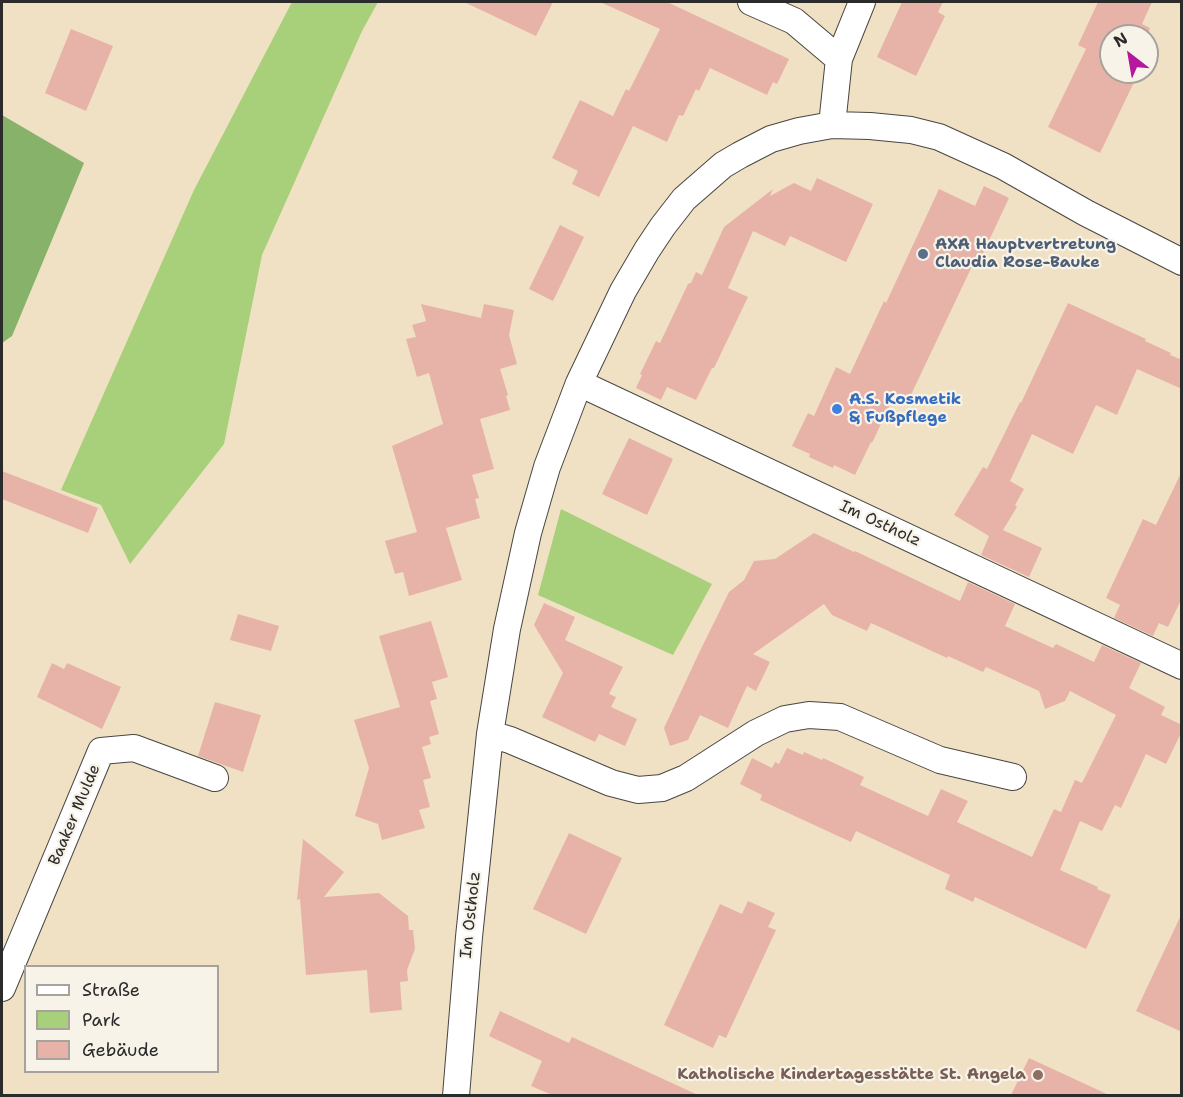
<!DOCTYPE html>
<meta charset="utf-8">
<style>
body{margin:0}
#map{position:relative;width:1183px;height:1097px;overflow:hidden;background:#f0e1c4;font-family:"Shantell Sans",sans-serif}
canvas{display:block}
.frame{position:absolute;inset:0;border:3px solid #2b2b2b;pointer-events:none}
.legend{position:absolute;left:24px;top:965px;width:195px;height:108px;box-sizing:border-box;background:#f7f3e8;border:2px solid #a5a39c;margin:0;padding:8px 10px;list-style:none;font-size:18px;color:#2b2b2b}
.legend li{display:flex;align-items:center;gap:12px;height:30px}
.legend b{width:30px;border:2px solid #a5a39c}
.north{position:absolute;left:1099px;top:24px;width:60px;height:60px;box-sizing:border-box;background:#f7f3e8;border:2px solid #a5a39c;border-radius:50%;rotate:329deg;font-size:16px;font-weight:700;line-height:24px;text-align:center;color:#2b2b2b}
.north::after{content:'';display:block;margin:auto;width:21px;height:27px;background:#b5179e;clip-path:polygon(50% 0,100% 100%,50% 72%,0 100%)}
</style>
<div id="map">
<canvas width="1183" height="1097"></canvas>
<div class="frame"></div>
<ul class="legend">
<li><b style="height:8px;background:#fff"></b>Straße</li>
<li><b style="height:16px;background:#a8cf7a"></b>Park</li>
<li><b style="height:16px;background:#e7b3a9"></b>Gebäude</li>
</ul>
<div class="north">N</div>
</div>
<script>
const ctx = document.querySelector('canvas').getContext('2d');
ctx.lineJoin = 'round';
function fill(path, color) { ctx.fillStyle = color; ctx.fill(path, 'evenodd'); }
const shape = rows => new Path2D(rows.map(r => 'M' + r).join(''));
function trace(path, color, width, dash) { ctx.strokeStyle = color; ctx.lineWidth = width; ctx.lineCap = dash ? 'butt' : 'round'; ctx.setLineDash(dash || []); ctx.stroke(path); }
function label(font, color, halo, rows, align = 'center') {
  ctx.font = font + ' "Shantell Sans",sans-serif'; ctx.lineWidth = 4.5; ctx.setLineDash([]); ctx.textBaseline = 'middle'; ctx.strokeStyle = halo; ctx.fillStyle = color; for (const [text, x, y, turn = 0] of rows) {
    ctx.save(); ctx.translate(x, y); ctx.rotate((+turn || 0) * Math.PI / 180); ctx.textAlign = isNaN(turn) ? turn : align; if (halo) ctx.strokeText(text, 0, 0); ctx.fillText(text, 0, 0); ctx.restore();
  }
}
fill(shape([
 [292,2,378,2,362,31,262,255,224,444,130,564,101,505,61,490,194,190],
 [561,509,712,584,673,655,538,595]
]), '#a8cf7a');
fill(shape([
 [2,115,84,163,12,336,2,343]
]), '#86b26a');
fill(shape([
 [464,2,553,2,536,36],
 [600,2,667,2,789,59,777,84,773,82,767,95,710,68,699,91,696,89,683,116,679,115,667,142,633,126,599,197,572,184,578,171,552,158,580,100,619,119,613,116,626,89,629,91,660,29],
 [902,2,943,2,938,12,945,16,916,76,877,57],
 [1098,2,1152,2,1142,24,1150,28,1147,36,1111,36,1111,72,1133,72,1138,74,1100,153,1048,127,1086,49,1078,45],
 [71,29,113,46,86,111,45,93],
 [817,178,873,204,846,262,790,236,785,246,753,231,728,288,748,297,714,368,712,368,696,400,667,387,661,400,636,388,642,375,640,374,656,341,660,343,688,284,691,283,696,272,702,275,724,227,773,189,770,196,794,183,811,191],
 [984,186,1009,198,979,262,975,260,908,401,895,394,872,443,871,442,855,475,834,465,833,468,809,457,810,454,792,446,808,413,814,416,836,367,850,374,884,301,886,303,939,189,975,206],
 [560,225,584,237,553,301,529,289],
 [1068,303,1146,339,1145,341,1171,353,1170,355,1182,360,1182,389,1137,369,1117,415,1096,405,1073,454,1032,434,1010,481,1024,489,1015,505,1017,507,1003,530,1042,548,1029,577,981,555,989,536,954,515,983,467,987,469,1020,402,1021,403],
 [421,304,481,318,484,304,514,310,509,335,517,364,500,369,508,395,506,396,510,410,480,419,494,469,472,475,479,498,475,499,480,518,446,528,462,580,409,596,403,572,395,574,385,541,417,532,392,446,443,424,429,373,417,377,406,339,416,337,412,325,426,321],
 [629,438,673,459,647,515,602,494],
 [2,471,98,508,88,533,2,499],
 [1182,471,1182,598,1168,627,1159,623,1153,636,1114,618,1120,605,1106,598,1143,519,1156,525],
 [814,533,854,552,855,551,960,601,968,582,1015,604,1005,626,1053,648,1056,644,1094,662,1102,645,1141,663,1129,688,1165,707,1161,715,1182,725,1182,731,1166,764,1146,754,1121,808,1115,805,1102,831,1080,821,1060,870,1098,887,1097,889,1111,895,1086,949,975,897,973,902,945,889,950,875,856,831,851,842,760,800,762,795,740,784,752,758,772,768,775,762,779,764,787,748,803,755,804,752,822,760,823,758,864,777,860,785,928,816,941,789,968,801,957,822,1032,857,1054,809,1061,812,1075,780,1082,783,1116,715,1070,691,1065,701,1045,709,1039,691,986,667,983,672,948,656,947,658,871,623,867,631,832,615,824,604,753,654,770,662,756,691,747,686,728,728,700,715,688,740,670,746,664,728,698,655,729,592,744,580,754,561,775,559],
 [544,603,575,617,565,640,623,667,609,694,616,697,611,707,637,719,625,746,599,734,595,742,542,717,563,673,534,625],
 [238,614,279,626,271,651,230,640],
 [431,621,448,677,432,682,437,699,430,701,439,734,429,737,431,744,422,747,431,778,423,780,430,807,419,810,425,828,382,840,378,824,355,816,369,768,354,720,400,707,379,636],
 [52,663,64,669,67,663,121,687,102,729,37,697],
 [215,702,261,715,243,772,198,756],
 [569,833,622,858,586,934,533,909],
 [303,839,344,872,324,897,379,893,408,916,409,930,413,930,415,949,407,970,408,981,400,982,402,1010,370,1013,367,970,306,975,300,899,297,900],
 [748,901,775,913,768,927,776,930,726,1038,719,1035,713,1048,664,1025,720,904,742,914],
 [1182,913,1182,1032,1136,1011],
 [500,1011,569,1043,572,1037,698,1095,552,1095,531,1086,542,1061,489,1036],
 [1029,1058,1109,1095,1011,1095]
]), '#e7b3a9');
const minor = shape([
 [751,2,794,21,839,59],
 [832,125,839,59,862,2],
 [579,383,1182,666],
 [490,734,510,740,611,783,638,790,662,788,686,778,756,733,785,719,809,715,840,717,940,760,1013,777],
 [2,988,101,751,134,748,215,778],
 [456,1096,469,937,490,734,507,629,528,533,547,467,579,383,623,291,647,250,663,226,684,199,723,165,740,155,771,139,799,131,832,125,870,126,911,130,939,137,1003,166,1086,213,1182,262]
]);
trace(minor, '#494642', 28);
trace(minor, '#fff', 26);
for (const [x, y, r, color] of [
 [923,254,6,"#5c6f8a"],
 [837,409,6,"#3f7fe0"],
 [1038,1075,6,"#8d6e63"]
]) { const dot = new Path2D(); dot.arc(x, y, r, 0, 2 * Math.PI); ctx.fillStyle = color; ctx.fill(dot); trace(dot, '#f7f3e8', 2); }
label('bold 16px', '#4e5e75', '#f7f3e8', [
 ["AXA Hauptvertretung",935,245],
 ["Claudia Rose-Bauke",935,263]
], 'left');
label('bold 16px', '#366cbe', '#f7f3e8', [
 ["A.S. Kosmetik",849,400],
 ["& Fußpflege",849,418]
], 'left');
label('16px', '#2b2b2b', '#f7f3e8', [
 ["Im Ostholz",880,524,25],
 ["Baaker Mulde",75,815,-67],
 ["Im Ostholz",471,915,-84]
]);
label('bold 16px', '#785e54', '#f7f3e8', [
 ["Katholische Kindertagesstätte St. Angela",1026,1075]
], 'right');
</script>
